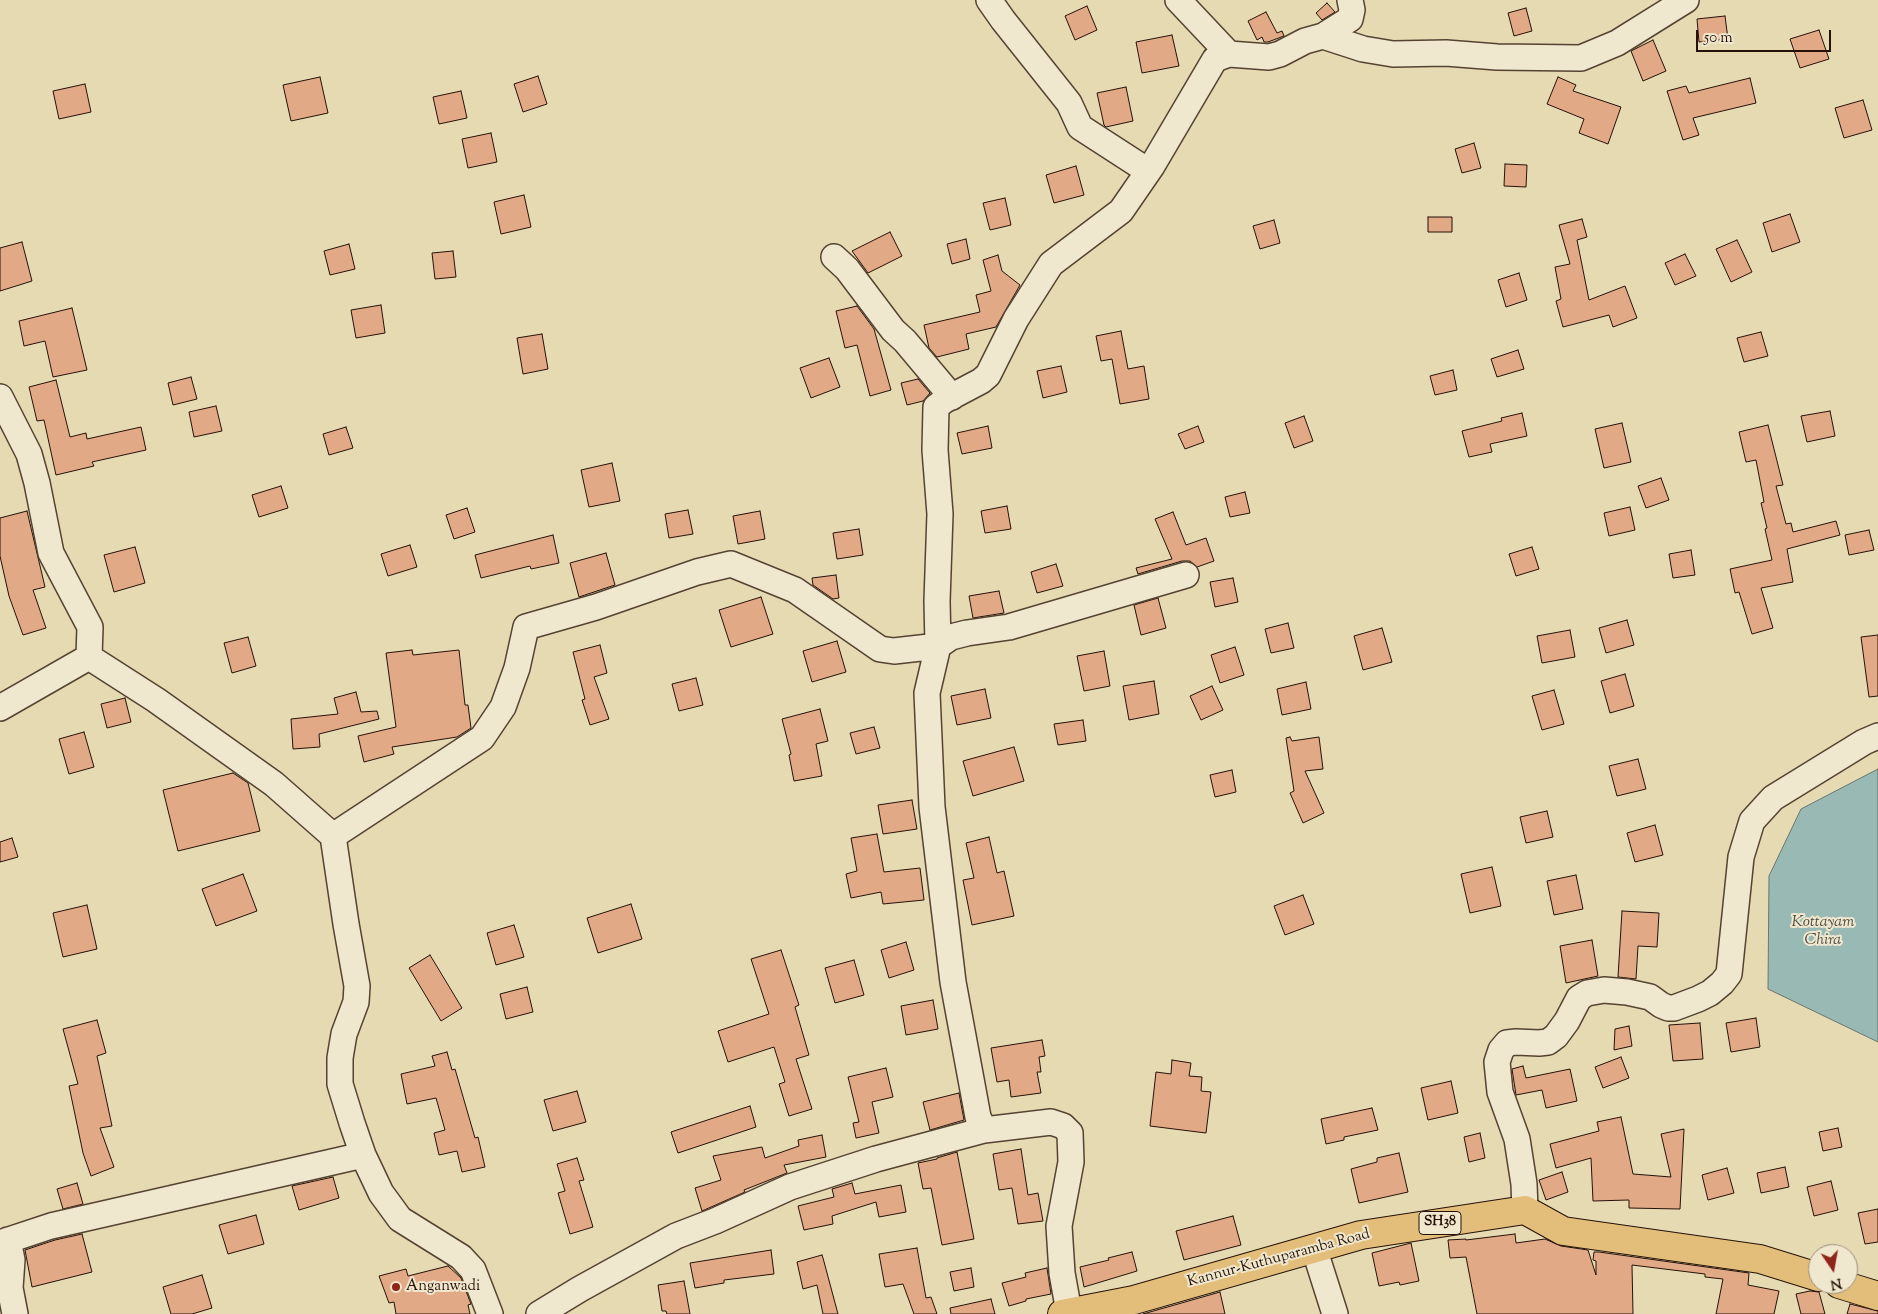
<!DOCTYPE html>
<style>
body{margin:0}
#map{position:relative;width:1878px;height:1314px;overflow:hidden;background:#e6dab3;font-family:"Sorts Mill Goudy",serif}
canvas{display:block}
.north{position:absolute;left:1808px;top:1244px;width:50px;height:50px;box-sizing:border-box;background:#efe7ce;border:1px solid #9e917e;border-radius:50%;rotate:168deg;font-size:14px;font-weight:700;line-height:20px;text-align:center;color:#251107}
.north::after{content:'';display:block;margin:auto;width:18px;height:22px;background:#8f2418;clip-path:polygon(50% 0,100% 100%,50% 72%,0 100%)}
.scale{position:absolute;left:1696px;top:30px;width:135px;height:22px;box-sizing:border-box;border:2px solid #251107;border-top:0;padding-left:6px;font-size:15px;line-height:18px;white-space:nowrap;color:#251107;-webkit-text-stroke:4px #efe7ce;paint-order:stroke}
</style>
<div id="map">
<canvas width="1878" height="1314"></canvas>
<div class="north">N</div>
<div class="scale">50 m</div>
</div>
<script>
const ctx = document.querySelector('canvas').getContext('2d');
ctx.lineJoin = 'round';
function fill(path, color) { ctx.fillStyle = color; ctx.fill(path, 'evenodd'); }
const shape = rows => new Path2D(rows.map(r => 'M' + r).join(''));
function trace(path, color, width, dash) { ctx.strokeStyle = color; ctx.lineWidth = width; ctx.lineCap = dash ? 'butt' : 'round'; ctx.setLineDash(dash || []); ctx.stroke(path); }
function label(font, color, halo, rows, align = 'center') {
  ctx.font = font + ' "Sorts Mill Goudy",serif'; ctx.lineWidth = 4; ctx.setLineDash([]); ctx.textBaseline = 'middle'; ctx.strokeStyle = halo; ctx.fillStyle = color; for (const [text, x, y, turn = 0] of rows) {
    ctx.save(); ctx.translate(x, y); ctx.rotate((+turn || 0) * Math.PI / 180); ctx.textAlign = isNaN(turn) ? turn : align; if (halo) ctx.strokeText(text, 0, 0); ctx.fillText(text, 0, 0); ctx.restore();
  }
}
const water = shape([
 [1878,769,1878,1042,1768,989,1769,876,1801,809,1878,769]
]);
fill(water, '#98b9b4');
trace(water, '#6a766f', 1);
const building = shape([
 [1327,3,1335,12,1322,20,1316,13,1327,3],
 [1087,6,1097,30,1075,40,1065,16,1087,6],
 [1526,8,1532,31,1514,36,1508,13,1526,8],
 [1266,12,1277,33,1282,31,1284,36,1268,42,1264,42,1262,37,1257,40,1248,21,1266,12],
 [1725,16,1728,39,1699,42,1697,19,1725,16],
 [1819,30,1829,59,1800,68,1790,39,1819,30],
 [1172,35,1179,66,1142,73,1136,42,1172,35],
 [1653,40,1666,71,1643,81,1631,51,1653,40],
 [538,76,547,104,523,112,514,84,538,76],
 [320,77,328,113,291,121,283,85,320,77],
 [1558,77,1576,85,1573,91,1621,107,1608,144,1579,133,1584,119,1547,104,1558,77],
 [1750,78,1756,103,1693,118,1699,135,1683,140,1667,91,1686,86,1689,93,1750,78],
 [85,84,91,112,59,119,53,91,85,84],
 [1126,87,1133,121,1106,127,1104,125,1097,93,1126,87],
 [461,91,467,118,439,124,433,97,461,91],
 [1863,100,1872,130,1844,138,1835,108,1863,100],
 [491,133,497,162,468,168,462,139,491,133],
 [1474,143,1481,168,1462,173,1455,149,1474,143],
 [1505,164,1527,165,1526,187,1504,186,1505,164],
 [1076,166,1084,195,1054,203,1046,175,1076,166],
 [524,195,531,227,501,234,494,202,524,195],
 [1005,198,1011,225,990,230,983,203,1005,198],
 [1790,214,1800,242,1772,252,1763,223,1790,214],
 [1428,217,1452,217,1452,232,1428,232,1428,217],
 [1582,219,1587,237,1577,240,1589,300,1625,286,1637,318,1613,327,1609,315,1563,327,1556,301,1561,299,1555,267,1570,264,1559,225,1582,219],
 [1274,220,1280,243,1260,249,1253,226,1274,220],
 [890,232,902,256,868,273,852,251,890,232],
 [966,239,970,259,952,264,947,244,966,239],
 [1737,240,1752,272,1731,282,1716,249,1737,240],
 [22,242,32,281,0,291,0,248,22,242],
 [349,244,355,269,330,275,324,251,349,244],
 [453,251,456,277,435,279,432,253,453,251],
 [1685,254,1696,276,1675,285,1665,263,1685,254],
 [998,255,1002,271,1020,285,996,327,966,334,969,349,937,357,929,348,924,325,980,312,976,295,991,291,983,260,998,255],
 [1519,273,1527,300,1506,307,1498,280,1519,273],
 [381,305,385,333,356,338,351,310,381,305],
 [857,306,874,329,891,390,870,396,857,345,845,348,836,311,857,306],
 [72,308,87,370,53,377,45,341,24,346,19,321,72,308],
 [1121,331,1128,369,1144,366,1149,399,1120,404,1112,359,1101,361,1096,336,1121,331],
 [1761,332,1768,356,1744,362,1737,338,1761,332],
 [542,334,548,369,523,374,517,338,542,334],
 [1518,350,1524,369,1497,377,1491,359,1518,350],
 [829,358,840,387,811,398,800,368,829,358],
 [1061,366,1067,392,1043,398,1037,371,1061,366],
 [1453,370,1457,390,1435,395,1430,376,1453,370],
 [191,377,197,399,173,405,168,383,191,377],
 [918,379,930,393,923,401,907,405,901,383,918,379],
 [56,380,70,437,86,433,87,439,141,427,146,450,92,462,94,466,56,475,44,420,37,421,29,387,56,380],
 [216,406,222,431,194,437,189,412,216,406],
 [1830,411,1835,436,1807,442,1801,416,1830,411],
 [1522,413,1527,436,1490,444,1492,452,1469,457,1462,431,1502,421,1501,418,1522,413],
 [1304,416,1313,441,1294,448,1285,423,1304,416],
 [1622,423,1631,462,1604,468,1595,429,1622,423],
 [1768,425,1783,485,1776,486,1786,524,1791,523,1793,532,1836,521,1840,535,1787,549,1793,582,1761,588,1773,628,1752,634,1739,592,1735,593,1730,569,1772,560,1765,529,1767,528,1761,503,1764,502,1756,460,1746,462,1739,432,1768,425],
 [988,426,992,448,962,454,957,433,988,426],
 [1198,426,1204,442,1185,449,1178,434,1198,426],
 [346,427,353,448,329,455,323,434,346,427],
 [612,463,620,501,589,507,581,470,612,463],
 [1661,478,1669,500,1646,508,1638,486,1661,478],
 [281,486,288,508,259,517,252,495,281,486],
 [1245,492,1250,513,1230,517,1225,497,1245,492],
 [1007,506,1011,529,985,533,981,511,1007,506],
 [1630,507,1635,530,1609,536,1604,513,1630,507],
 [467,508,475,532,454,539,446,515,467,508],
 [688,510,693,534,669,538,665,514,688,510],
 [27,511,45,587,33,590,46,628,23,635,9,596,0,556,0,518,27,511],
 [760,511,765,539,738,544,733,516,760,511],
 [1173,512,1186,545,1206,538,1214,561,1197,567,1190,561,1182,561,1138,574,1136,568,1172,559,1155,519,1173,512],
 [859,529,863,555,837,559,833,533,859,529],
 [1869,530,1874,550,1849,555,1845,535,1869,530],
 [553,535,559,563,531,569,530,566,481,578,475,555,553,535],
 [410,545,417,567,388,576,381,554,410,545],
 [135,547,145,583,114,592,104,555,135,547],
 [1532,547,1539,569,1516,576,1509,554,1532,547],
 [1691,550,1695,575,1673,578,1669,554,1691,550],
 [606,553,615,585,579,597,570,563,606,553],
 [1056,564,1063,586,1037,593,1031,572,1056,564],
 [836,575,839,598,833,599,813,585,812,578,836,575],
 [1233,578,1238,602,1215,607,1210,582,1233,578],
 [999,591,1004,613,973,618,969,596,999,591],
 [761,597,773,634,731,647,719,610,761,597],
 [1158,598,1166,628,1141,635,1134,605,1158,598],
 [1627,620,1634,645,1606,653,1599,628,1627,620],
 [1288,623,1294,648,1271,653,1265,629,1288,623],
 [1382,628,1392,662,1363,670,1354,636,1382,628],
 [1570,630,1575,657,1542,663,1537,636,1570,630],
 [1878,635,1878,696,1869,697,1861,637,1878,635],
 [248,637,256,666,232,673,224,643,248,637],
 [837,641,846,672,812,682,803,651,837,641],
 [600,645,607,673,594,677,609,719,590,725,582,700,585,699,573,652,600,645],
 [1235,647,1244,675,1220,683,1211,655,1235,647],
 [412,650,413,655,459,650,465,705,468,705,471,728,457,737,392,747,394,754,364,762,358,736,396,727,386,653,412,650],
 [1104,651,1110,686,1084,691,1077,656,1104,651],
 [1625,674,1634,706,1610,713,1601,681,1625,674],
 [696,678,703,705,679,711,672,684,696,678],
 [1154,681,1159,714,1129,720,1123,686,1154,681],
 [1306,682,1311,709,1282,715,1277,689,1306,682],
 [1212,686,1223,710,1201,720,1190,696,1212,686],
 [985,689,991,718,957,725,951,696,985,689],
 [1554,690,1564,724,1542,730,1532,696,1554,690],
 [356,692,361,712,377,711,379,719,319,734,320,747,293,749,291,719,338,714,334,698,356,692],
 [125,698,131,722,107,728,101,704,125,698],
 [820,709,828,741,816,744,822,776,794,781,789,755,791,754,782,719,820,709],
 [1083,720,1086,741,1058,745,1054,724,1083,720],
 [874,727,880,748,856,754,850,733,874,727],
 [84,732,94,767,69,774,59,739,84,732],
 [1290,737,1292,741,1319,737,1323,769,1305,771,1324,813,1303,823,1290,793,1294,791,1286,738,1290,737],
 [1014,747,1024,781,973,796,963,761,1014,747],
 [1638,759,1646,789,1617,796,1609,766,1638,759],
 [1232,770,1236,792,1215,797,1210,775,1232,770],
 [233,773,248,783,260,831,178,851,163,790,233,773],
 [912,800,917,829,883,834,878,805,912,800],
 [1547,811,1553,837,1526,843,1520,817,1547,811],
 [1655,825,1663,855,1635,862,1627,833,1655,825],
 [877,834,884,872,920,868,924,900,883,904,881,892,851,898,846,874,857,871,851,838,877,834],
 [989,837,997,873,1004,871,1014,916,972,925,963,880,974,878,966,843,989,837],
 [12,838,18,857,0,862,0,842,12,838],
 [1492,867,1501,906,1470,913,1461,874,1492,867],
 [243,874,257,911,216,926,202,889,243,874],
 [1576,875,1583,909,1554,915,1547,881,1576,875],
 [1303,895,1314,924,1285,935,1274,906,1303,895],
 [631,904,642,939,598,953,587,918,631,904],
 [87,905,97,949,63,957,53,913,87,905],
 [1622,911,1659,913,1657,947,1638,946,1636,979,1618,977,1622,911],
 [514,925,524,957,496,965,487,933,514,925],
 [1592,940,1598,976,1566,983,1560,946,1592,940],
 [906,942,914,970,889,978,881,950,906,942],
 [781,950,799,1005,795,1007,809,1055,796,1059,812,1109,789,1116,779,1084,785,1082,774,1047,728,1062,718,1031,769,1014,751,959,781,950],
 [430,955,462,1008,441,1021,409,968,430,955],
 [854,960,864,995,835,1003,825,968,854,960],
 [527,987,533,1012,506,1019,500,994,527,987],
 [933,1000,938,1029,906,1035,901,1006,933,1000],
 [1756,1018,1760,1047,1731,1052,1726,1023,1756,1018],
 [97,1020,106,1053,97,1056,112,1126,100,1128,114,1167,91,1176,83,1153,69,1086,78,1084,63,1029,97,1020],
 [1700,1023,1703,1059,1673,1061,1669,1025,1700,1023],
 [1629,1026,1632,1046,1614,1050,1615,1029,1629,1026],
 [1042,1040,1045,1056,1039,1057,1041,1072,1037,1072,1041,1093,1011,1097,1009,1080,997,1082,991,1048,1042,1040],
 [447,1052,452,1070,455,1069,475,1138,478,1137,485,1167,462,1172,457,1151,439,1155,434,1133,445,1130,436,1098,407,1104,401,1074,435,1066,432,1056,447,1052],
 [1621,1057,1629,1078,1603,1088,1595,1067,1621,1057],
 [1172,1060,1191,1063,1189,1076,1202,1077,1201,1091,1211,1092,1206,1133,1150,1126,1156,1072,1171,1074,1172,1060],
 [1523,1066,1526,1078,1570,1069,1577,1101,1546,1108,1542,1090,1516,1095,1512,1069,1523,1066],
 [886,1068,893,1097,872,1102,879,1133,856,1138,853,1123,859,1122,848,1077,886,1068],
 [1451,1081,1458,1113,1428,1120,1421,1088,1451,1081],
 [577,1091,586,1122,553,1131,544,1100,577,1091],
 [959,1093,964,1120,930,1130,923,1102,959,1093],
 [750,1106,756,1127,678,1153,671,1132,750,1106],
 [1372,1108,1378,1130,1344,1137,1344,1140,1326,1144,1321,1119,1372,1108],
 [1621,1117,1633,1174,1671,1177,1661,1134,1684,1129,1680,1209,1629,1208,1629,1200,1593,1201,1591,1158,1556,1168,1550,1144,1599,1131,1597,1122,1621,1117],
 [1838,1128,1842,1147,1823,1151,1819,1132,1838,1128],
 [1480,1133,1485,1158,1469,1162,1464,1137,1480,1133],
 [822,1135,826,1157,784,1165,787,1173,744,1190,745,1192,702,1211,695,1188,721,1180,713,1156,762,1147,765,1158,799,1146,798,1140,822,1135],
 [1021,1149,1028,1195,1038,1193,1043,1221,1018,1224,1012,1188,999,1190,993,1154,1021,1149],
 [957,1152,974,1239,942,1245,931,1188,923,1189,918,1163,937,1159,937,1158,957,1152],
 [1399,1153,1408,1192,1359,1203,1351,1169,1377,1162,1377,1158,1399,1153],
 [577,1158,584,1180,579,1181,593,1227,570,1234,558,1193,565,1191,557,1164,577,1158],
 [1785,1167,1789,1187,1761,1193,1757,1173,1785,1167],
 [1727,1168,1734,1193,1708,1200,1702,1175,1727,1168],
 [1562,1172,1568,1192,1546,1200,1539,1180,1562,1172],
 [333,1177,339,1198,299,1210,292,1186,333,1177],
 [1831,1181,1838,1210,1814,1216,1807,1187,1831,1181],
 [77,1183,83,1204,63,1209,57,1189,77,1183],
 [852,1183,855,1194,901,1185,906,1212,879,1217,876,1202,832,1216,833,1224,804,1230,798,1206,834,1197,832,1189,852,1183],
 [1878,1209,1878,1242,1865,1244,1858,1213,1878,1209],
 [256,1215,264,1244,228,1254,219,1225,256,1215],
 [1233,1216,1241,1245,1184,1260,1176,1231,1233,1216],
 [82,1234,92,1272,32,1287,25,1250,55,1240,82,1234],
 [1515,1234,1516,1243,1545,1239,1561,1246,1588,1250,1596,1275,1596,1261,1593,1260,1594,1252,1599,1252,1749,1273,1748,1285,1779,1291,1774,1314,1716,1314,1723,1279,1705,1277,1705,1274,1632,1265,1633,1314,1477,1314,1466,1257,1450,1258,1448,1240,1466,1239,1466,1240,1515,1234],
 [1411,1243,1419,1281,1400,1285,1399,1282,1379,1286,1372,1253,1411,1243],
 [917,1248,926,1298,931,1297,937,1314,914,1314,903,1284,885,1287,879,1254,917,1248],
 [771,1250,774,1274,724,1280,724,1283,695,1288,690,1263,771,1250],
 [1132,1252,1137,1271,1084,1287,1080,1267,1109,1260,1108,1258,1132,1252],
 [822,1255,823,1258,838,1314,823,1314,817,1285,803,1289,797,1262,822,1255],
 [448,1266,461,1278,471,1304,468,1305,470,1314,396,1314,394,1302,389,1303,379,1276,406,1269,408,1276,448,1266],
 [971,1268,974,1287,954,1291,950,1272,971,1268],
 [1047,1268,1051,1294,1026,1299,1026,1301,1009,1306,1002,1283,1026,1277,1025,1273,1047,1268],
 [202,1275,212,1308,192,1314,171,1314,163,1287,202,1275],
 [684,1281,690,1314,667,1314,666,1311,662,1311,658,1285,684,1281],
 [1810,1291,1819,1292,1825,1314,1801,1314,1796,1294,1810,1291],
 [1220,1292,1225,1314,1143,1314,1220,1292],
 [991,1299,995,1314,951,1314,950,1308,991,1299],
 [1850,1304,1878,1311,1878,1314,1847,1314,1850,1304]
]);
fill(building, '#e2a986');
trace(building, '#251107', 1);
const minor = shape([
 [989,0,1003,20,1069,103,1080,127,1148,171],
 [1178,0,1229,54],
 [1323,36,1363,49,1393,54,1446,53,1497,57,1581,58,1617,43,1686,0],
 [834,257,847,269,893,330,905,341,952,397],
 [0,397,29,454,37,483,51,553,90,627,89,657,156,700,274,784,333,836,346,924,357,986,356,1002,344,1034,340,1058,340,1084,352,1123,363,1155,381,1193,400,1219,461,1257,473,1270,490,1314],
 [0,708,89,657],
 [333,836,482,738,503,707,517,668,526,627,596,607,697,572,731,564,795,590,880,649,894,651,938,646,951,637,967,633,1009,627,1186,575],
 [1525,1210,1524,1184,1517,1139,1500,1092,1497,1062,1501,1050,1507,1043,1516,1042,1539,1043,1548,1042,1556,1036,1567,1021,1579,998,1587,993,1604,990,1627,992,1650,997,1661,1005,1668,1008,1674,1008,1698,999,1710,993,1722,983,1729,974,1741,857,1752,821,1773,798,1864,742,1878,736],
 [8,1240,12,1260,10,1288,15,1314],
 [0,1243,51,1226,363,1155],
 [1314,1248,1335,1314],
 [1069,1312,1062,1273,1059,1226,1071,1162,1070,1133,1063,1126,1051,1122,984,1130,978,1117,953,982,932,807,927,693,938,646,937,601,940,514,935,450,936,407,945,400,981,381,988,375,1016,319,1051,264,1121,211,1152,166,1215,59,1229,54,1269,57,1280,54,1305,41,1323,36,1350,19,1352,10,1350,0],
 [539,1314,580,1289,676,1236,715,1221,790,1187,876,1159,984,1130]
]);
const major = shape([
 [1839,1284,1878,1296],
 [1062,1314,1134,1300,1361,1235,1525,1210,1563,1231,1760,1259,1818,1277]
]);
trace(minor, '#554332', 28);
trace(major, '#251107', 30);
trace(minor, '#efe7ce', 25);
trace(major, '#e3bd7a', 28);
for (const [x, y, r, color] of [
 [396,1287,5,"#8f2418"]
]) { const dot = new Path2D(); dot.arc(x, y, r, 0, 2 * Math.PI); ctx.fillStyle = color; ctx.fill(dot); trace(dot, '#efe7ce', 2); }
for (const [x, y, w] of [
 [1440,1223,42]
]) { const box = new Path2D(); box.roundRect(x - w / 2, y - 11.5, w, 23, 4); ctx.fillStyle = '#efe7ce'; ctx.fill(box); trace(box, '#251107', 1); }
label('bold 14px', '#251107', null, [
 ["SH38",1440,1223]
]);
label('15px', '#251107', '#efe7ce', [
 ["Kannur-Kuthuparamba Road",1279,1259,-15]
]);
label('15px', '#251107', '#efe7ce', [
 ["Anganwadi",406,1287]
], 'left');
label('italic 16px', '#4d4c44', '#efe7ce', [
 ["Kottayam",1823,923],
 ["Chira",1823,941]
]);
</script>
